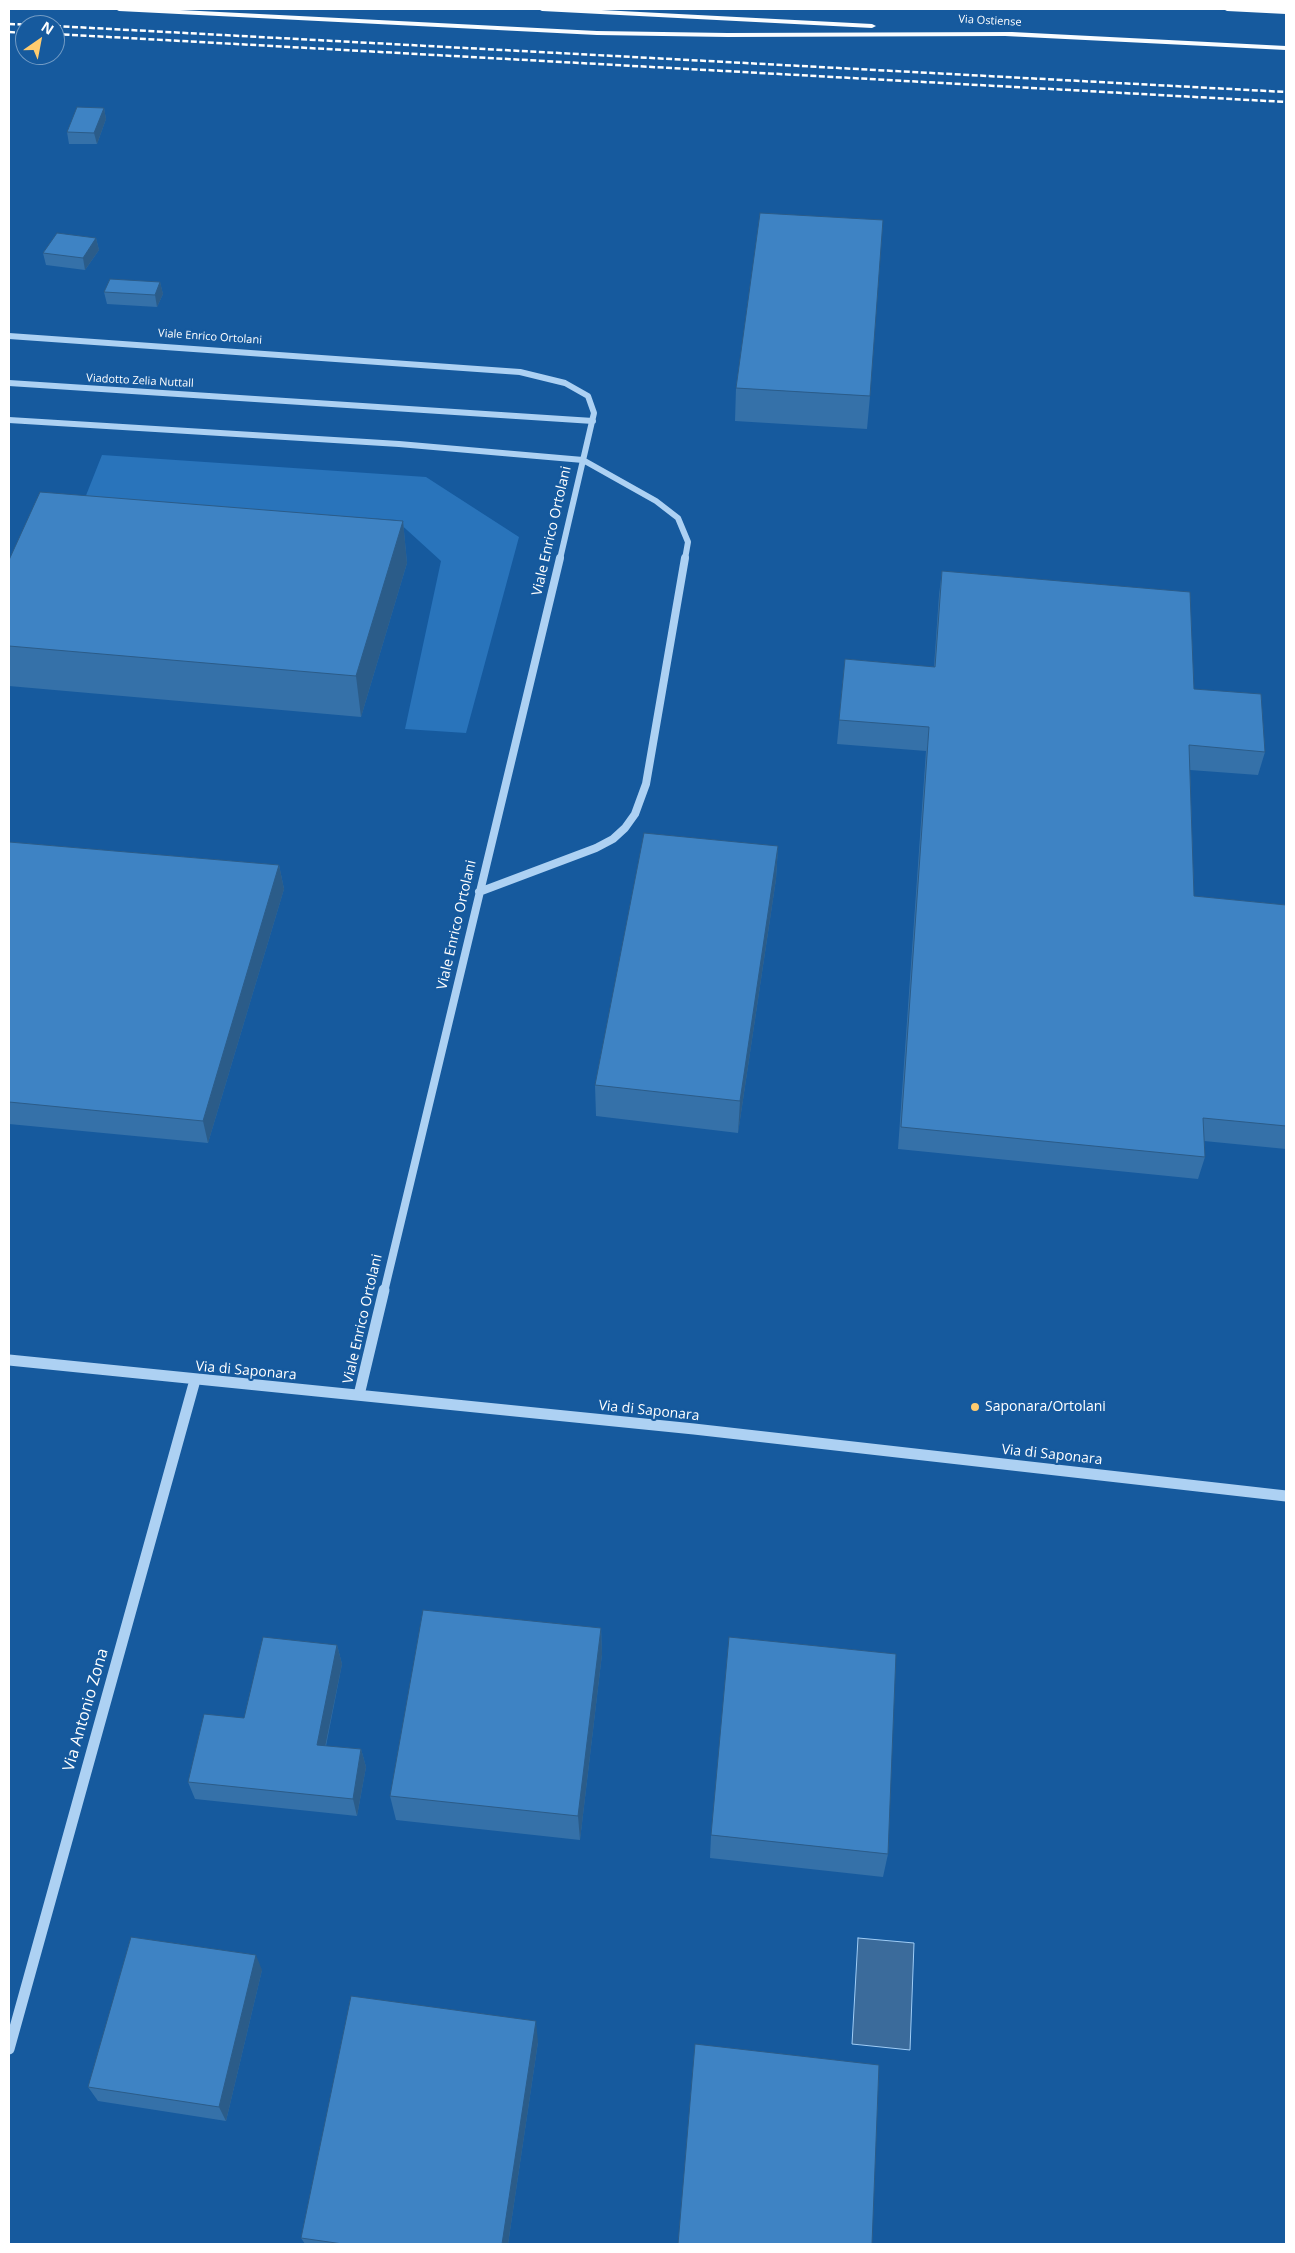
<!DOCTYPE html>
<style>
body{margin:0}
#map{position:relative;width:1295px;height:2253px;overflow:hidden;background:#165a9e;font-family:"Open Sans",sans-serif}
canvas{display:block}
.frame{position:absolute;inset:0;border:10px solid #fff;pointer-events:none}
.north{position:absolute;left:15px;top:15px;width:50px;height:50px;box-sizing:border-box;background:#165a9e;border:1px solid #739cc5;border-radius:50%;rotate:33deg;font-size:14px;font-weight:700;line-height:20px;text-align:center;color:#fff}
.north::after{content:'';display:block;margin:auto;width:18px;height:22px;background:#ffcc6f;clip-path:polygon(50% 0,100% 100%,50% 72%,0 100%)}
</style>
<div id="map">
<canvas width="1295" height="2253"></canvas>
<div class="frame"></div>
<div class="north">N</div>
</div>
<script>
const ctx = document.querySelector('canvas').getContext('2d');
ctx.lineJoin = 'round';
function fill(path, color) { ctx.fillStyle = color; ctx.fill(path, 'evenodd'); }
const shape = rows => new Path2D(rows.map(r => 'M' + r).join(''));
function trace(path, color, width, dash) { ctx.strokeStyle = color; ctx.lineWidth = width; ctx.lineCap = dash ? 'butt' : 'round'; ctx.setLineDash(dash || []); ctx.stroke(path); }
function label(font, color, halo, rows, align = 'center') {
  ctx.font = font + ' "Open Sans",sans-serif'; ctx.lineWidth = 4.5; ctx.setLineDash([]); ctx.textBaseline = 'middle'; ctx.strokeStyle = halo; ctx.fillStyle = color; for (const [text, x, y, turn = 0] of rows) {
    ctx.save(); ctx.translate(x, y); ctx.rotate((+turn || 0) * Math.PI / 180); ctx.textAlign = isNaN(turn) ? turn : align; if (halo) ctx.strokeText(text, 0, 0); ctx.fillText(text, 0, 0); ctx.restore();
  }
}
fill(shape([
 [102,455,426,477,519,537,466,733,405,729,441,561,396,520,85,498]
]), '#2974bb');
const water = shape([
 [858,1938,914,1943,910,2050,852,2044,858,1938]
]);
fill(water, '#3b6b9b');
trace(water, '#a0cdf6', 1);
trace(shape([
 [9,336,520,372,565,383,588,396,594,413,560,559],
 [9,383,593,421],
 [9,420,399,444,583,460,656,501,678,518,688,542,685,559]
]), '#add1f3', 6);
trace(shape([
 [479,892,596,848,613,839,625,828,635,814,646,784,685,558],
 [384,1292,560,558]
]), '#add1f3', 8);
trace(shape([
 [9,1360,694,1429,1286,1496],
 [359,1395,384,1290],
 [9,2049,195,1380]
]), '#add1f3', 11);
fill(shape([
 [115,9,160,9,597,31,728,33,1012,32,1286,46,1286,50,1005,36,728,37,597,35,119,11,115,9],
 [538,9,582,9,872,24,876,26,872,28,542,11,538,9],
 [1223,9,1286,10,1286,14,1227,11,1223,9]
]), '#f9fcff');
trace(shape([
 [9,24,38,25],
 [55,26,1286,92],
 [9,32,25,33],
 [55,34,1286,102]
]), '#fff', 2.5, [6, 2.5]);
fill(shape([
 [104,108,106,119,97,144,69,144,67,132],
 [96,238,99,250,85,270,46,265,43,253],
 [160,282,163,294,157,307,107,304,104,292],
 [736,388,870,396,867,429,735,421],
 [403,521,407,563,361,717,9,686,9,560],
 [942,571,1194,689,1265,752,1258,775,1190,770,1194,896,1286,905,1286,1149,1204,1141,1205,1157,1198,1179,898,1149,926,751,837,744,845,659,934,667,939,595],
 [9,842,279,865,284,889,208,1143,9,1124],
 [778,846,776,879,738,1133,596,1116,595,1085],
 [601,1628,602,1654,580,1840,396,1820,390,1796],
 [337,1645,342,1664,326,1746,361,1749,366,1767,357,1816,195,1799,188,1782,244,1718],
 [711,1835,888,1854,883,1877,710,1858],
 [262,1970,226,2121,98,2101,88,2087],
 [538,2042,508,2244,305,2244,301,2238]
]), '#3571a9');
fill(shape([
 [104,108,106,119,97,144,94,133],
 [96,238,99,250,85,270,83,258],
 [160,282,163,294,157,307,155,295],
 [403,521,407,563,361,717,356,676],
 [778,846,776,879,738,1133,740,1101],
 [279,865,284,889,208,1143,203,1121],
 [601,1628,602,1654,580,1840,578,1816],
 [337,1645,342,1664,322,1762,317,1745],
 [361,1749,366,1767,357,1816,353,1799],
 [256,1955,262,1970,226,2121,219,2107],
 [536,2021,538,2042,508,2244,502,2244]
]), '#2b5c89');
const building = shape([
 [77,107,104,108,94,133,67,132,77,107],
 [760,213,883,220,870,396,736,388,760,213],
 [57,233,96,238,83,258,43,253,57,233],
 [110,279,160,282,155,295,104,292,110,279],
 [40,492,403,521,356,676,9,646,9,560,40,492],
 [942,571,1190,592,1194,689,1261,694,1265,752,1189,745,1194,896,1286,905,1286,1126,1203,1118,1205,1157,901,1127,929,727,839,720,845,659,935,667,942,571],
 [644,833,778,846,740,1101,595,1085,644,833],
 [9,842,279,865,203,1121,9,1102,9,842],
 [423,1610,601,1628,578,1816,390,1796,423,1610],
 [263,1637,337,1645,317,1745,361,1749,353,1799,188,1782,204,1714,244,1718,263,1637],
 [729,1637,896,1654,888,1854,711,1835,729,1637],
 [131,1937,256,1955,219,2107,88,2087,131,1937],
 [351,1996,536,2021,502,2244,343,2244,301,2238,351,1996],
 [695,2044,879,2065,872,2244,678,2244,695,2044]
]);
fill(building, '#3e83c4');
trace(building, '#2b5c89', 1);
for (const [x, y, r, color] of [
 [975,1407,5,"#ffcc6f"]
]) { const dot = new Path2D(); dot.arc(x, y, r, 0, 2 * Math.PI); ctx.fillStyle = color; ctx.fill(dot); trace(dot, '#165a9e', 2); }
label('11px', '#fff', '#165a9e', [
 ["Via Ostiense",990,21,3],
 ["Viale Enrico Ortolani",210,337,4],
 ["Viadotto Zelia Nuttall",140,381,3]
]);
label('14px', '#fff', '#165a9e', [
 ["Viale Enrico Ortolani",552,531,-77],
 ["Viale Enrico Ortolani",457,925,-77],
 ["Viale Enrico Ortolani",363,1319,-77],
 ["Via di Saponara",246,1371,5],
 ["Via di Saponara",649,1411,6],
 ["Via di Saponara",1052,1455,6]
]);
label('14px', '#fff', '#165a9e', [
 ["Saponara/Ortolani",985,1407]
], 'left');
label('16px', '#fff', '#165a9e', [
 ["Via Antonio Zona",86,1710,-74]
]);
</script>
